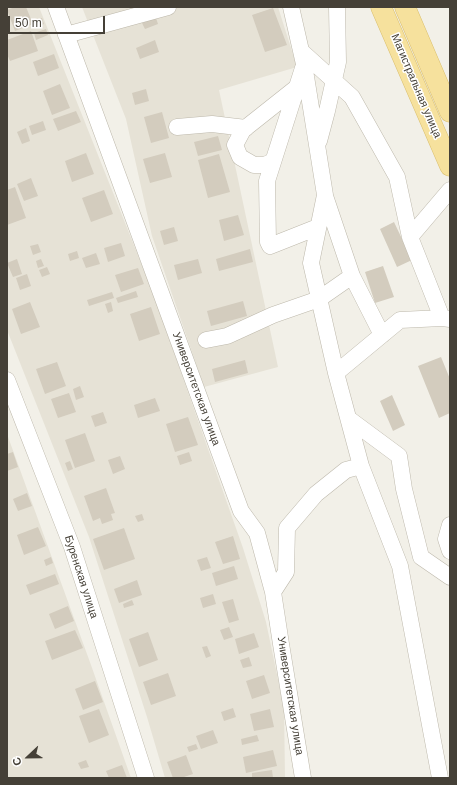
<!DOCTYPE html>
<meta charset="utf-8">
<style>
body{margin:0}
#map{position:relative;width:457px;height:785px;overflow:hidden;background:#f2f0e8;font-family:Arial,sans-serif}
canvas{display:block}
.frame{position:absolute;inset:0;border:8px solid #454037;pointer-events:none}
.north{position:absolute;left:8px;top:737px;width:40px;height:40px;-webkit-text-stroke:3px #fff;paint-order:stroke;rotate:248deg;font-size:11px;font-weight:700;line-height:16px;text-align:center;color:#454037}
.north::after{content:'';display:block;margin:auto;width:14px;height:18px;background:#454037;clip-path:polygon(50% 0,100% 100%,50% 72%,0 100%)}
.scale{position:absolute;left:8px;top:16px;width:97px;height:18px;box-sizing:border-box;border:2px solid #454037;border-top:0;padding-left:5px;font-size:12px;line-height:14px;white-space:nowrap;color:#454037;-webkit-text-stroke:3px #fff;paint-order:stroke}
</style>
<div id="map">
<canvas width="457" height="785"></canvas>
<div class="frame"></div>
<div class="north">С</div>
<div class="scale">50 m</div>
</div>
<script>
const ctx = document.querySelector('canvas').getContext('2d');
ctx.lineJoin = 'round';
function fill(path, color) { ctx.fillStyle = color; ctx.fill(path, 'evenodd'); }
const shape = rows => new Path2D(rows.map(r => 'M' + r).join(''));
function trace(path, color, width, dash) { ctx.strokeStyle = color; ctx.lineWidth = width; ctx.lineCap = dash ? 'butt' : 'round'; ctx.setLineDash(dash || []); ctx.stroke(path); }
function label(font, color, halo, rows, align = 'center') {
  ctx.font = font + ' Arial,sans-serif'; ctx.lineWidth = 3; ctx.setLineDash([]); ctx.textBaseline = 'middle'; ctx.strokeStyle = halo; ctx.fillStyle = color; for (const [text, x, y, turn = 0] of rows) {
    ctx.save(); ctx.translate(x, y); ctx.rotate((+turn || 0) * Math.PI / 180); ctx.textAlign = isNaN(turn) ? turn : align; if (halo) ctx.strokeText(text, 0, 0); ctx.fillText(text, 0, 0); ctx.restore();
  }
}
fill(shape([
 [7,7,39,7,153,293,243,548,266,622,284,708,285,778,165,778,147,717,89,537,7,330],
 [82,7,278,7,297,67,219,90,278,367,204,387,152,236,126,119],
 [7,434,91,665,131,778,7,778]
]), '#e6e2d6');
fill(shape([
 [15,7,26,7,33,24,15,31,7,10],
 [273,8,287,45,265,52,252,15],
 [42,18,44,24,37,27,35,21],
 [156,18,158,24,145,29,142,23],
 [46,29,48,35,36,40,34,33],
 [31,31,38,51,10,61,7,54,7,40],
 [155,40,159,52,140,59,136,48],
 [54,54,59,68,38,76,33,62],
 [60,84,70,108,52,115,43,91],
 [146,89,149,101,135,105,132,93],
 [76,111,81,122,58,131,53,119],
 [162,112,169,138,151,143,144,117],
 [43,121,46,130,32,135,29,126],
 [26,128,30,141,22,144,17,132],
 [218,136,222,150,198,156,194,142],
 [86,153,94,174,72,182,65,161],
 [165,153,172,177,150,183,143,159],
 [219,154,230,192,208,198,198,160],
 [31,178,38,196,24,201,17,184],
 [15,187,26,218,7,225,7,190],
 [104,190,113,214,91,222,82,198],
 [238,215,244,235,224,241,219,220],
 [394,222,412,260,397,267,380,229],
 [174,227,178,241,164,245,160,231],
 [121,243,125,256,108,262,104,248],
 [38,244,41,252,33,255,30,246],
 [250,249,253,262,219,271,216,259],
 [77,251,79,258,70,261,68,254],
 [96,253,100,264,86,268,82,258],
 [17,259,22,274,13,277,7,263],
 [41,259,44,266,38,268,36,261],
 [198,259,202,273,178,280,174,265],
 [383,266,394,297,375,303,365,272],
 [47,267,50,274,42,277,39,270],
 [138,268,144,284,121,292,115,275],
 [27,274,31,286,20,290,16,278],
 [136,291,138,297,118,303,116,298],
 [112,292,114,298,89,306,87,300],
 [243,301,247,316,211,326,207,311],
 [30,302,40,327,21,334,12,309],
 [111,302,113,311,108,313,105,304],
 [151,307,160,334,139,341,130,314],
 [441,357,450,379,450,413,439,418,418,366],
 [245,360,248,373,215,382,212,369],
 [57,362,66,386,45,394,36,369],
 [80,386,84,397,76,400,73,389],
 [69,393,76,412,58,418,51,399],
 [392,395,405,425,393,431,380,401],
 [155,398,160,411,138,418,134,405],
 [103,412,107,423,95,427,91,416],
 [188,417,198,445,175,452,166,424],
 [85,433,95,461,75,468,65,440],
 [13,452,18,467,7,471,7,454],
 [189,452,192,461,180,465,177,456],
 [120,456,125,469,113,474,108,460],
 [70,461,73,469,68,471,65,463],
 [106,488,115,513,111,514,113,520,102,524,100,518,93,521,84,496],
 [27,493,32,506,18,511,13,499],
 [142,514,144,520,138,522,135,516],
 [38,527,46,546,24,555,17,535],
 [124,528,135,559,104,570,93,539],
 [233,536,240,559,223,564,215,542],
 [51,557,53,563,46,566,44,560],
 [207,557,211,568,201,571,197,560],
 [234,566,238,579,216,586,212,573],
 [55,574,59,584,30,595,26,585],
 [137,580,142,595,119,603,114,589],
 [213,594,216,604,203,608,200,598],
 [233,599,239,620,229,623,222,602],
 [132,600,134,605,124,608,123,604],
 [68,606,74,621,55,629,49,614],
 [229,627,233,637,224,640,220,630],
 [75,630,83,648,52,660,45,641],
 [148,632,158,660,139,667,129,639],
 [254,633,259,647,239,654,235,639],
 [207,646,211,656,206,658,202,647],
 [249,657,252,666,243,668,240,660],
 [168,673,176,696,151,705,143,682],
 [264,675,270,693,252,699,246,681],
 [95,681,103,702,83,710,75,689],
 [233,708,236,717,224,721,221,712],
 [99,709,109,735,89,743,79,716],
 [270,709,274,727,254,731,250,714],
 [213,730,218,743,201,749,196,736],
 [257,735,259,741,242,745,241,739],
 [196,744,198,749,189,752,187,747],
 [273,750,277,766,246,773,243,757],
 [186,755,193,774,181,778,173,778,167,762],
 [86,760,89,767,81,769,78,763],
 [122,765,127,778,109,778,106,771],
 [272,770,273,778,252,778,252,773]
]), '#d3ccbe');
const minor = shape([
 [56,7,241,511,257,533,273,592,281,644,303,778],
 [291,7,304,64,325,195,311,263,336,373],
 [66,35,168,7],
 [301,51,352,97,397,177,410,237],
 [303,68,267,181,268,242,270,246,318,227],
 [177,127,212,124,246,128],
 [319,141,327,111,338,62,337,7],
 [273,161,265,165,254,165,240,157,235,145,243,130,296,88],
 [450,190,410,237,442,318,450,319],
 [325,196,352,276,382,335],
 [206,340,227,336,273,315,319,299,352,276],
 [7,380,72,547,146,778],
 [349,419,399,456,404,489,421,557,450,577],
 [450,525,446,539,450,551],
 [273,592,286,572,287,528,316,494,346,470,361,466],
 [440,778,400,566,361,466,336,373,400,320,442,318]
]);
const major = shape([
 [381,7,450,166],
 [405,7,450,112]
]);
trace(minor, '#bdb8ab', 17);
trace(major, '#dabf6e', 21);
trace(minor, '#fff', 16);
trace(major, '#f6e19d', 20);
label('11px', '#454037', '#fff', [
 ["Магистральная улица",416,86,67],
 ["Университетская улица",196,389,70],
 ["Буренская улица",81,577,72],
 ["Университетская улица",290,696,81]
]);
</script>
